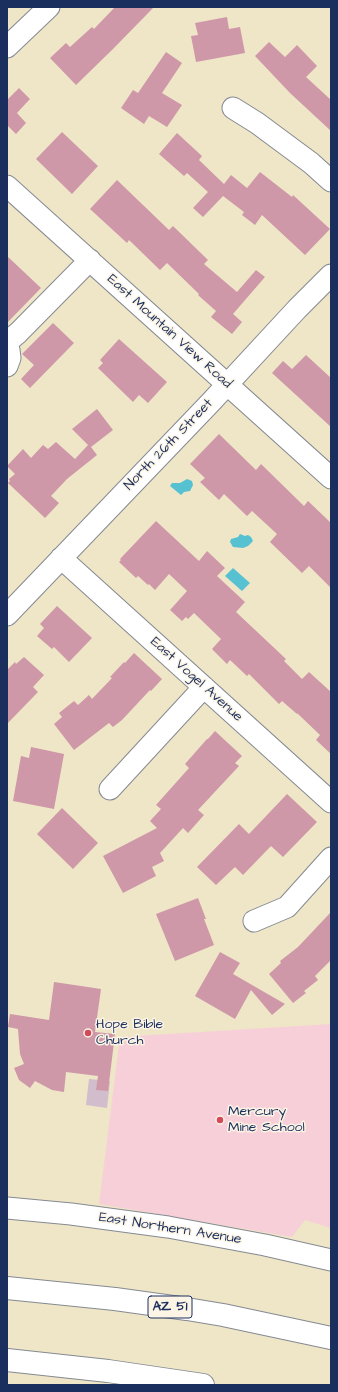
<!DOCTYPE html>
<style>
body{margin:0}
#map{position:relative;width:338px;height:1392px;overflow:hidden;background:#efe5c7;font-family:"Architects Daughter",sans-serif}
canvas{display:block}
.frame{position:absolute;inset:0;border:8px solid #1b2f5e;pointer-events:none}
</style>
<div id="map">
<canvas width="338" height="1392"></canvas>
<div class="frame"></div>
</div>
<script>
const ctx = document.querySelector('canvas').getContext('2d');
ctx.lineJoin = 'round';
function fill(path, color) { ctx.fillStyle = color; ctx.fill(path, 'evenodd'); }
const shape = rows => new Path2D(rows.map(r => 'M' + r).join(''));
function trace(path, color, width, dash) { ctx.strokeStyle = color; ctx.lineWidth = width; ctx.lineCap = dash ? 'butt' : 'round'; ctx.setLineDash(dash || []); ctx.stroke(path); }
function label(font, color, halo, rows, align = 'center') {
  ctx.font = font + ' "Architects Daughter",sans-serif'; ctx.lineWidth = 3; ctx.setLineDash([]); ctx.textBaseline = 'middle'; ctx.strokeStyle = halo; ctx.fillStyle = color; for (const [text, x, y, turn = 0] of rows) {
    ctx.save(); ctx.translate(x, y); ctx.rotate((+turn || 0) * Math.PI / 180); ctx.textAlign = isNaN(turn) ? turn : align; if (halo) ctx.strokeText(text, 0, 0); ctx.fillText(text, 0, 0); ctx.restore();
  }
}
fill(shape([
 [331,1024,331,1228,305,1220,292,1237,99,1204,120,1037]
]), '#f6cfd9');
fill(shape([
 [89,1079,110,1081,107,1108,86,1105]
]), '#d1bdcb');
fill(shape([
 [187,479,192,481,193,485,190,491,184,492,181,495,170,486,172,483,180,483],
 [240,534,245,536,248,535,251,537,253,541,248,546,243,548,233,547,230,542,231,539,238,537],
 [233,568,250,583,242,591,225,576]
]), '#56c2d1');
fill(shape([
 [115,7,154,7,113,49,76,85,50,58,66,43,70,47,92,27,94,29],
 [227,17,229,29,240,27,245,53,196,62,191,36,198,35,195,23],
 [269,42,285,57,297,45,317,66,306,77,331,100,331,131,290,93,255,56],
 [166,52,182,63,162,93,182,105,167,127,149,116,144,124,121,108,133,90,138,93],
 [19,88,30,99,17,113,26,123,16,134,7,125,7,100],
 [62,132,98,166,72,194,36,159],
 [177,133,202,156,199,160,224,184,231,175,247,188,260,172,292,197,293,195,330,229,305,255,262,215,255,225,242,215,244,212,223,196,203,217,193,208,208,192,187,173,184,176,159,154],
 [117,180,169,230,173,226,208,260,204,264,237,292,256,270,265,277,233,314,242,322,232,334,211,317,216,311,198,295,199,294,167,263,160,270,129,240,127,243,90,209],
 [7,256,41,288,7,323],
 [53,323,74,343,30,388,21,379,34,365,22,354],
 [119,339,167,382,148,403,139,395,133,402,98,368,103,363,100,360],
 [306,355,331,378,331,427,272,373,283,361,292,369],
 [97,409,113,430,91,447,97,455,67,479,51,496,59,503,45,518,8,483,10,481,9,479,15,474,7,466,23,449,31,458,43,445,48,449,56,442,75,459,88,445,72,429],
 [219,434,256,470,261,464,304,506,308,501,331,523,331,588,309,566,302,573,270,542,277,534,252,511,247,516,224,494,219,500,200,482,205,478,190,464],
 [156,521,199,561,207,551,225,568,217,576,245,602,236,612,286,659,284,661,302,679,309,672,331,692,331,754,316,740,320,735,297,713,297,714,282,701,279,704,249,674,247,676,230,660,227,664,212,649,221,639,220,638,194,613,188,619,186,617,182,621,170,610,187,591,169,574,155,590,149,584,148,585,138,576,136,578,119,562,121,560,120,559],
 [57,606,92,638,69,662,54,647,52,649,37,636,44,628,40,624],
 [134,653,162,679,151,691,150,690,122,720,113,727,109,723,74,750,54,724,62,717,59,713,74,701,78,705,89,695,92,699,112,678,110,677,124,662,125,663],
 [24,657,44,675,33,687,38,692,7,724,7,670,15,662,16,664],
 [215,731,242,756,235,763,239,766,198,810,204,815,188,833,183,828,160,853,164,861,152,867,156,876,123,893,103,856,157,828,150,821,161,809,156,805,189,768,185,764,207,739,208,739],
 [31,747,64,754,54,809,13,801,21,756,29,758],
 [287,794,317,822,283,857,271,846,243,875,235,867,216,885,197,867,239,824,249,834],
 [62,808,98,843,73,869,37,834],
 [198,898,206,919,204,919,214,945,175,961,156,914],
 [331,912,331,960,315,976,318,980,304,991,306,993,293,1003,269,974,281,963,280,961,298,947],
 [220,952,240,963,233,974,285,1004,272,1015,251,990,235,1019,195,996],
 [54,982,101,989,95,1032,115,1034,108,1091,96,1090,98,1076,66,1072,64,1092,52,1090,35,1081,30,1088,19,1080,14,1068,24,1064,20,1054,18,1029,8,1027,10,1014,49,1020]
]), '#ce98a8');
const minor = shape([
 [7,47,49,7],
 [233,108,257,123,311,163,331,181],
 [7,186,331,478],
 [7,342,18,333,90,260],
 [7,346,9,350,10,358,7,366],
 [61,558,331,802],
 [7,615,211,402,297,309,331,275],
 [110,789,204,687],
 [254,921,287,907,331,858],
 [7,1208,71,1214,168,1227,265,1245,331,1260]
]);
const highway = shape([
 [7,1288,115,1299,187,1309,223,1315,331,1338],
 [7,1360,108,1371,203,1385]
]);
trace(minor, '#858a92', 23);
trace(highway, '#858a92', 24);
trace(minor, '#fff', 21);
trace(highway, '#fff', 22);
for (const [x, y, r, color] of [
 [88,1033,4,"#d1495b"],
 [220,1120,4,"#d1495b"]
]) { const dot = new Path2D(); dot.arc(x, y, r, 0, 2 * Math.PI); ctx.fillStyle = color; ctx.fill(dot); trace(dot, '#fcf5e5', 1.5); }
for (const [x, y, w] of [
 [170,1307,44]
]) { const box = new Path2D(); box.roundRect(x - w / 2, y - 11, w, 22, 3); ctx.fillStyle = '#fcf5e5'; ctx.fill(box); trace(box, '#1b2f5e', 1); }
label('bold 13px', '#1b2f5e', null, [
 ["AZ 51",170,1307]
]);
label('14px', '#1b2f5e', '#fcf5e5', [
 ["East Mountain View Road",169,332,42],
 ["North 26th Street",169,445,-46],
 ["East Vogel Avenue",196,680,42],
 ["East Northern Avenue",170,1229,9]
]);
label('14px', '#1b2f5e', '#fcf5e5', [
 ["Hope Bible",96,1025],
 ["Church",96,1041],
 ["Mercury",228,1112],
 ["Mine School",228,1128]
], 'left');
</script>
